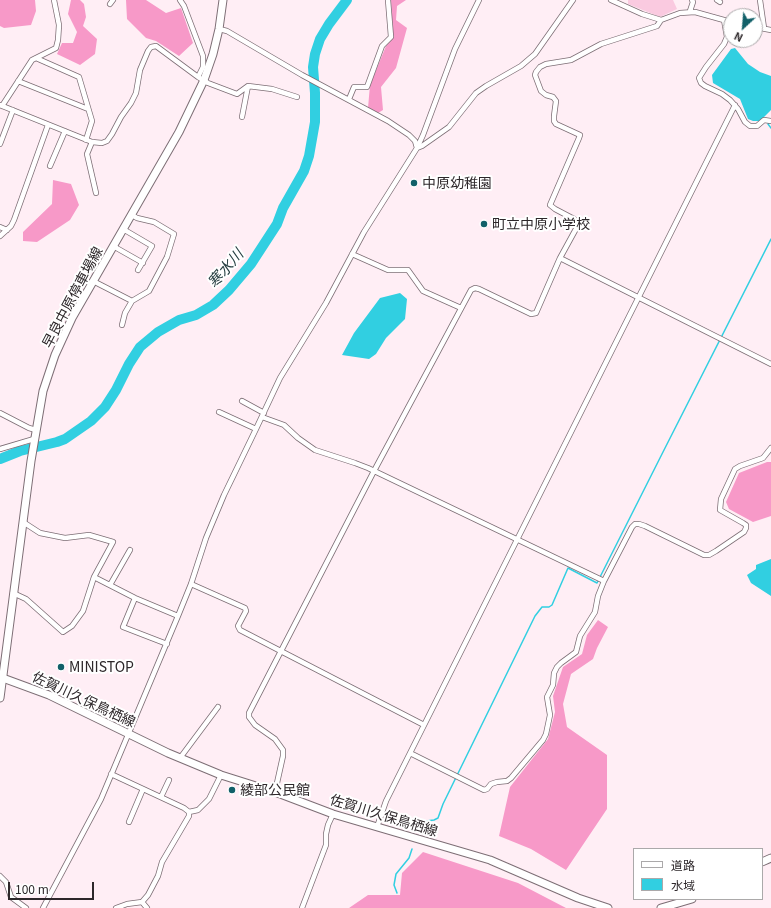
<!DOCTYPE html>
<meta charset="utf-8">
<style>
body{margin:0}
#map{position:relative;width:771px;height:908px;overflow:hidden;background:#ffeef5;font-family:Georgia,"Noto Sans JP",serif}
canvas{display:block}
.legend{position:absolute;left:633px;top:848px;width:130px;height:52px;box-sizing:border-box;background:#fff;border:1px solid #aba9aa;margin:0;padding:5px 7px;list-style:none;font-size:12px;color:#2d272a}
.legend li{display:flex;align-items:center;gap:8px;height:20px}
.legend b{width:20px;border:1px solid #aba9aa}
.north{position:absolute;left:723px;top:8px;width:40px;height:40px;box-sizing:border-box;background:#fff;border:1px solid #aba9aa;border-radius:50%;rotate:206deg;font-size:11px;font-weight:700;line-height:16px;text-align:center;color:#2d272a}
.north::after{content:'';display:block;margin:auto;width:14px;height:18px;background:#116069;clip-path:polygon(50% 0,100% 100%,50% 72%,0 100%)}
.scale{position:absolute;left:8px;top:882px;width:86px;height:18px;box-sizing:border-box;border:2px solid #2d272a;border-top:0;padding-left:5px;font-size:12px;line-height:14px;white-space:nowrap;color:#2d272a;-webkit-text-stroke:3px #fff;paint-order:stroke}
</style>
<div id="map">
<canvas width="771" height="908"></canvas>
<ul class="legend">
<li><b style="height:5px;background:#fff"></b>道路</li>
<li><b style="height:11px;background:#31cfe1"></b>水域</li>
</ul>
<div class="north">N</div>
<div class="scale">100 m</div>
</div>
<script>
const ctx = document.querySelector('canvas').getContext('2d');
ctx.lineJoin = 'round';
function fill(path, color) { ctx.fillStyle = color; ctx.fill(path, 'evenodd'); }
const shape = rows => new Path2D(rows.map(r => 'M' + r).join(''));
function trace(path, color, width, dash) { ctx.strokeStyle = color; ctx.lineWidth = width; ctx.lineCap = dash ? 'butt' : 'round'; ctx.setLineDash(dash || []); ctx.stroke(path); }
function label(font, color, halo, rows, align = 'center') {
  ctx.font = font + ' Georgia,"Noto Sans JP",serif'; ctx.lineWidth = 4; ctx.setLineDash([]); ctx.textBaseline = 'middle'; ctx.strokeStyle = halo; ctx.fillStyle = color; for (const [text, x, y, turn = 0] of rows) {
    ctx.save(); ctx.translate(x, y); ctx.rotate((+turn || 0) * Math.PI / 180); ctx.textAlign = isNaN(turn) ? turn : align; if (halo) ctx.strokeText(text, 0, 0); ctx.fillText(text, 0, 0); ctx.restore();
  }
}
fill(shape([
 [628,0,673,0,677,9,660,17,628,4]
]), '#facae0');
fill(shape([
 [0,0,35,0,36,11,31,25,4,28,0,26],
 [71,0,80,0,84,4,86,17,83,26,97,39,95,54,80,65,57,54,62,43,73,43,77,32,68,14],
 [126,0,146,0,166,13,181,8,193,43,179,56,156,41,146,38,127,19],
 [391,0,406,0,397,6,396,20,407,28,396,68,381,87,383,110,378,113,368,108,370,85,386,46,393,38],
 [53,180,71,184,79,205,70,220,37,242,23,241,23,232,52,204],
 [767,462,771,462,771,516,753,522,729,509,726,502,739,473],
 [598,620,608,627,597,648,593,659,571,674,563,704,567,727,607,755,607,809,566,870,531,849,499,836,510,787,548,739,555,712,553,696,563,667,582,654,587,635],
 [423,852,518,883,566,908,349,908,368,895,400,895,402,873]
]), '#f799c8');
fill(shape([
 [735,48,748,64,760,72,771,76,771,110,760,121,753,121,748,119,740,99,713,83,712,75,731,49],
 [400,293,407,299,405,319,386,338,376,354,369,359,342,355,354,333,380,298],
 [771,559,771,596,751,583,747,575,756,569,756,565]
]), '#31cfe1');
trace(shape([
 [769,123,768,124,771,128],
 [416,831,419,825,426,821,434,820,438,818,443,804,535,616,542,607,549,607,552,605,568,568,597,583,663,452,771,239],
 [397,893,394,885,396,874,409,858,412,849]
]), '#31cfe1', 1.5);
trace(shape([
 [0,459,20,451,57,442,65,439,91,421,105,407,116,390,129,364,140,347,158,332,179,320,196,315,213,305,229,290,251,264,277,224,283,208,304,171,309,156,315,122,315,93,313,67,315,54,320,39,329,24,347,0]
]), '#31cfe1', 10);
const minor = shape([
 [180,0,184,6,203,56,203,67,198,77],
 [611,0,642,14,661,20],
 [717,0,720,2],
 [760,0,764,28],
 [110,4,113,0],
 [690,11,693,2,692,0],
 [724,20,727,37,724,44,706,67,699,78,701,83,705,86,722,94,730,100,738,109,745,122,750,126,757,126,764,120,771,121],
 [755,27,771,30],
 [219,29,227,31,302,75,388,121,409,135,415,141,417,148],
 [36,58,79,77,92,121,86,140],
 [18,81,88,109],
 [349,99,354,87,367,87,382,46,391,37,388,0],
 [0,105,92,142,102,143,107,141,112,134,121,117,131,103,136,93,140,70,148,51,151,47,156,46,198,77,208,83,237,94,248,86,272,89,297,97],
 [2,106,32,60,56,48,58,40,59,25,54,0],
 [242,117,248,86],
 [92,142,87,154,96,193],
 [0,144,13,110],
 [417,148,422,146,449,127,476,93,486,86,521,66,535,54,573,0],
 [50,166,65,131],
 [0,227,7,230],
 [123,229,152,246,138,270],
 [0,236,11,226,14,220,48,125],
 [113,246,143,263],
 [352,254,388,270,408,270,423,291,461,308],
 [560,258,771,364],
 [93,281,132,301,125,313,122,325],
 [132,301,149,291,167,257,174,234,154,222,137,218,132,215],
 [242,401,264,413],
 [219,412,256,429],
 [0,413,29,428,36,430],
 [262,417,284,425,298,438,315,450,355,463,368,468,604,581],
 [0,449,34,439],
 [94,577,135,598,178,616],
 [191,584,245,608,246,611,238,626,240,630,424,725],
 [110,585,130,550],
 [13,593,26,599,63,632,72,626,83,611,94,577,113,542,89,535,65,538,40,533,23,522],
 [135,598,123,627,167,644],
 [410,753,484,790,487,789,491,784,497,782,507,781,511,778,543,740,546,734,550,715,547,697,553,685,554,673,557,667,561,663,576,652,580,636,595,612,598,596,604,581,632,527,635,524,639,524,645,526,704,555,709,555,716,551,744,532,746,528,746,525,743,523,720,510,721,499,735,469,740,466,763,458,771,448],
 [180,758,218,707],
 [111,774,184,808,189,812],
 [275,792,283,756,283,750,275,739,255,725,249,717,249,713,374,471,471,290,475,288,479,289,531,314,536,313,560,258,577,227,574,219,555,209,550,205,579,138,580,135,556,124,554,121,554,116,556,101,553,97,546,95,541,91,535,75,536,72,540,67,546,64,571,60,601,44,657,26,661,20,680,13,695,12,731,22],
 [161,797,169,780],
 [129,822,143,789],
 [377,827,386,801,735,105],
 [0,876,6,882,11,897,26,908],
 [142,902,147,908],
 [43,908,101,799,178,616,191,584,206,538,224,495,256,429,280,378,326,303,364,232,417,148,423,135,455,49,479,0],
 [116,908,127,904,142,902,148,895,158,876,162,862,189,816,189,812,198,810,209,799,221,775],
 [302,908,326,845,326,834,328,825,333,814]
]);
const secondary = shape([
 [0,698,31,461,43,391,55,355,72,318,179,132,204,80,213,54,219,29,223,0]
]);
const primary = shape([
 [0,677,49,695,168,753,221,775,275,792,333,814,490,860,578,898,608,908],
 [762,862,771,858],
 [661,908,692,899]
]);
trace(minor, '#7d6e75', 6);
trace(secondary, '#7d6e75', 9);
trace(primary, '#7d6e75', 9);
trace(minor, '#fff', 4.5);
trace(secondary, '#fff', 7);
trace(primary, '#fff', 7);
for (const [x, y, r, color] of [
 [414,183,4,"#116069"],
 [484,224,4,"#116069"],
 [61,667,4,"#116069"],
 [232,790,4,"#116069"]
]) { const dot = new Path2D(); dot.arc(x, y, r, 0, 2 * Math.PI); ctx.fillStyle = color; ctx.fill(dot); trace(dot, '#fff', 1.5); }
label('14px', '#2d272a', '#fff', [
 ["中原幼稚園",422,183],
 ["町立中原小学校",492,224],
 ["MINISTOP",69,667],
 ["綾部公民館",240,790]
], 'left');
label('14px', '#2d272a', '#fff', [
 ["早良中原停車場線",72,297,-62],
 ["佐賀川久保鳥栖線",84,699,25],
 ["佐賀川久保鳥栖線",384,815,17]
]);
label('italic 15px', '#274043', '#fff', [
 ["寒水川",225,268,-49]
]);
</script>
